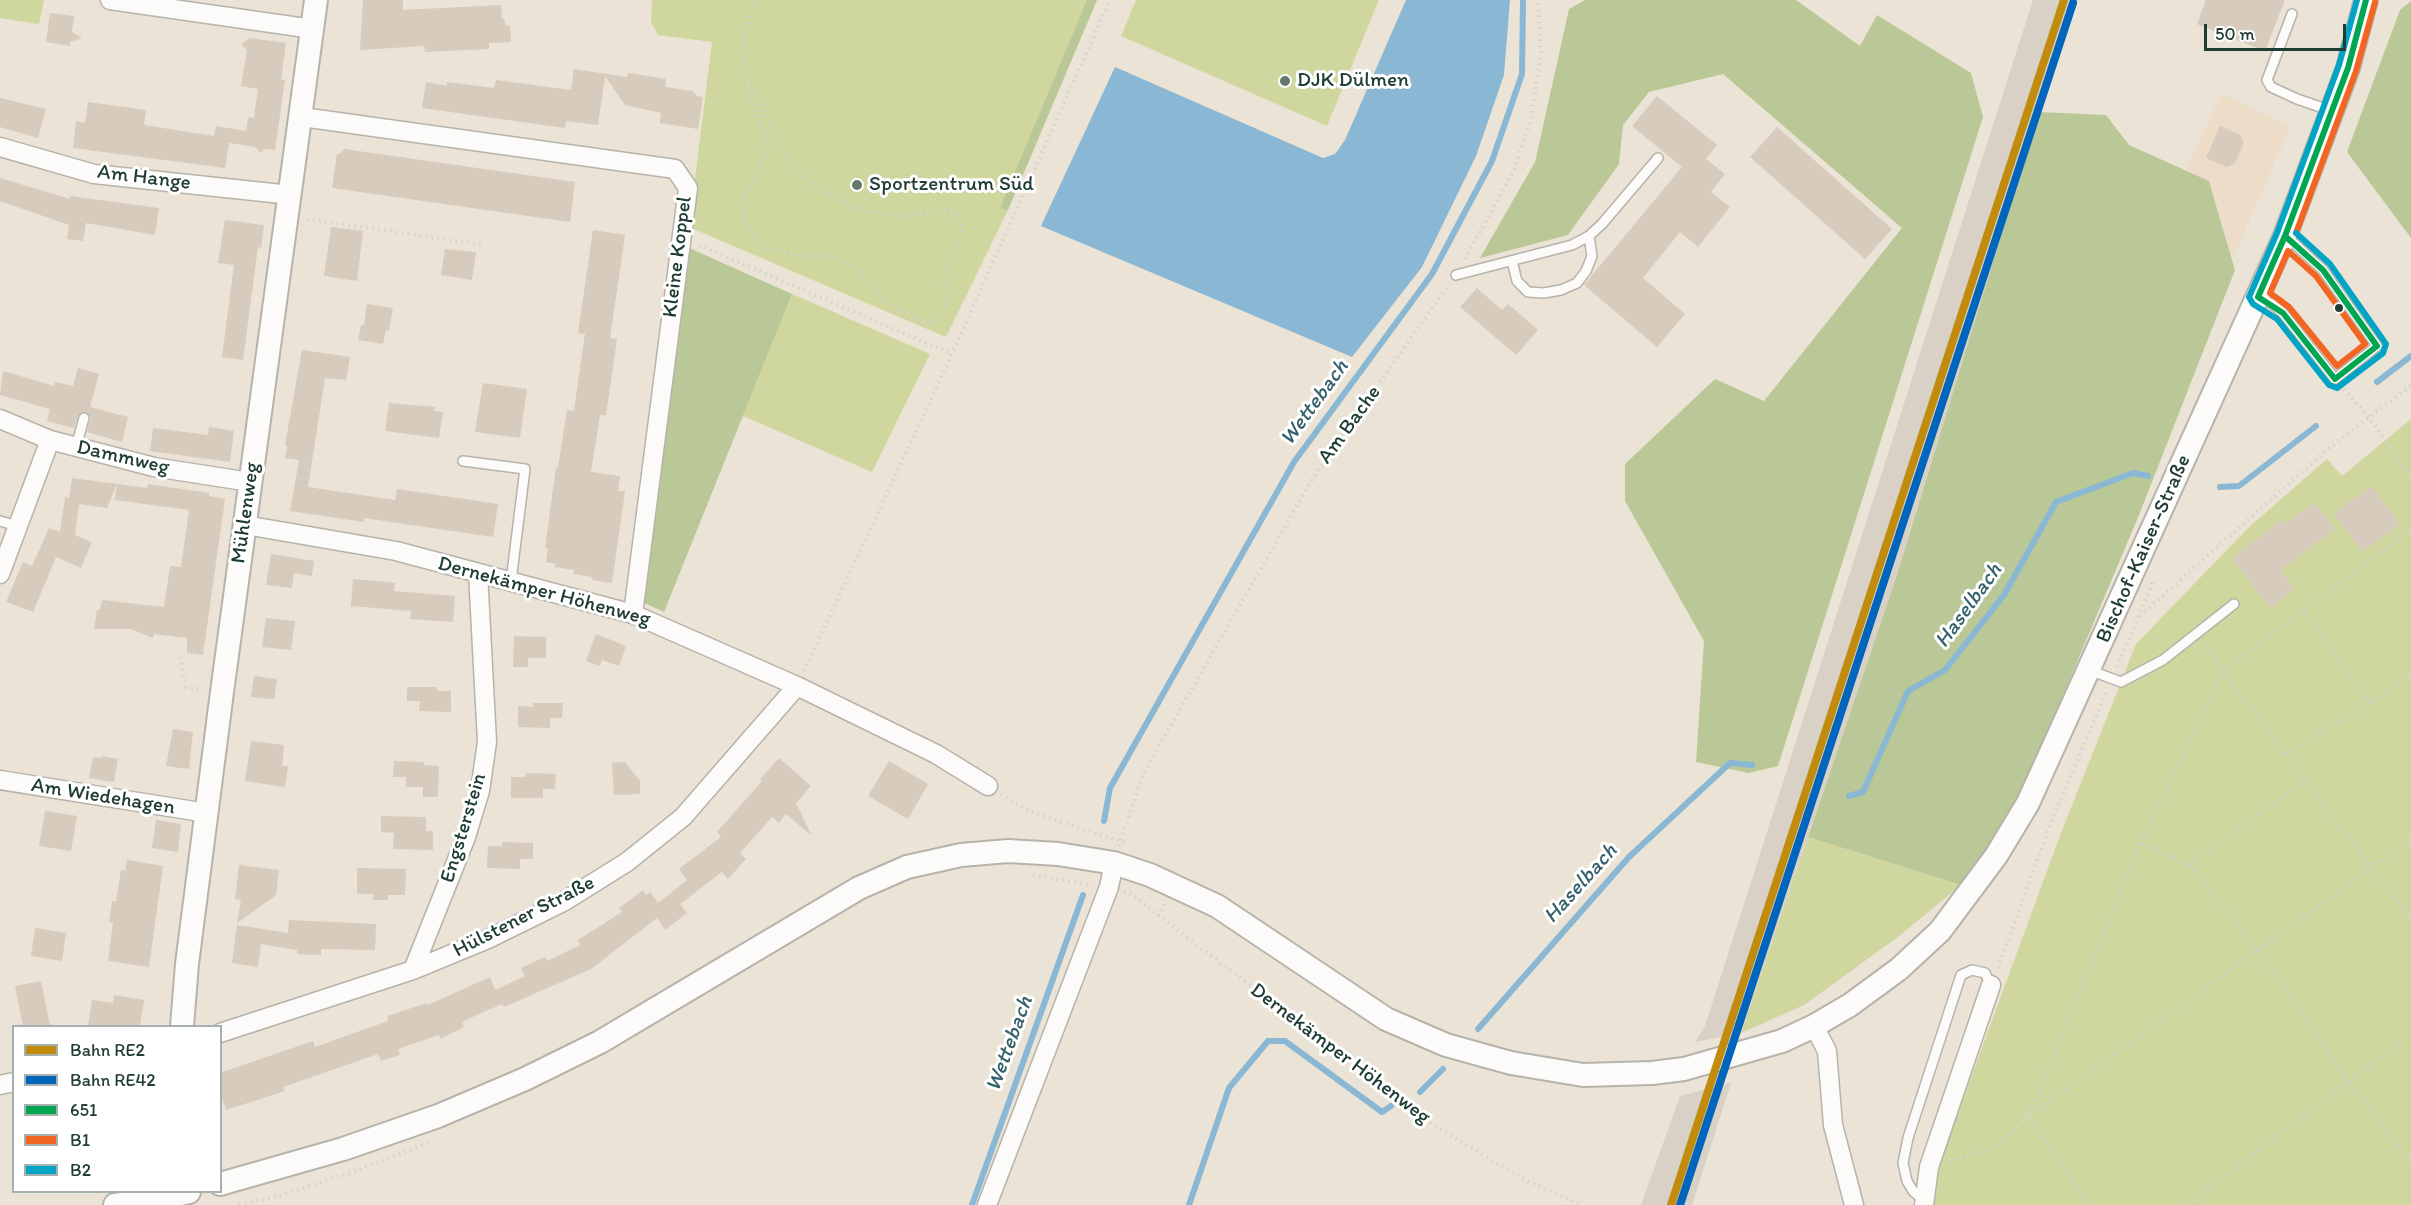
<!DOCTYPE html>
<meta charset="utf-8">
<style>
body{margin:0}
#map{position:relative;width:2411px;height:1205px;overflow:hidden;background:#ebe3d5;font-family:Itim,sans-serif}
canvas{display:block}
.legend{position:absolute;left:12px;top:1025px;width:210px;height:168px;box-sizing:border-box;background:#fff;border:2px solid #a5b1ae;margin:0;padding:8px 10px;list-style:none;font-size:18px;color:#1f3d34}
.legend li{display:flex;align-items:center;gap:12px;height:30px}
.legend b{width:30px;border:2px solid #a5b1ae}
.scale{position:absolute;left:2204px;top:24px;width:142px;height:27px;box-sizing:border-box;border:3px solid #1f3d34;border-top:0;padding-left:8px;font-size:18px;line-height:21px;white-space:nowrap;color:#1f3d34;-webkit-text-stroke:4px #fff;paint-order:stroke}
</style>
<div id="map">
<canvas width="2411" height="1205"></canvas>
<ul class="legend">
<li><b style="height:8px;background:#c18c0d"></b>Bahn RE2</li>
<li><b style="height:8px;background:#0065bd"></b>Bahn RE42</li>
<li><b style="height:8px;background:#00a651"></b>651</li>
<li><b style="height:8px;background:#f26522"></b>B1</li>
<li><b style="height:8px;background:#02a4c6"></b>B2</li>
</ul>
<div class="scale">50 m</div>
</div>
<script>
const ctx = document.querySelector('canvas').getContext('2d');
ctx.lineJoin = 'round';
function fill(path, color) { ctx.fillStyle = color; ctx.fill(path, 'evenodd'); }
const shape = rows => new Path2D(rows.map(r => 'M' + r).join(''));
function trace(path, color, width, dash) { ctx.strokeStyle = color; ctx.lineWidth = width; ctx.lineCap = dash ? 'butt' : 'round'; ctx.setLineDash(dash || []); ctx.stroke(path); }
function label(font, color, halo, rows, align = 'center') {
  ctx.font = font + ' Itim,sans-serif'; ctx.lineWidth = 6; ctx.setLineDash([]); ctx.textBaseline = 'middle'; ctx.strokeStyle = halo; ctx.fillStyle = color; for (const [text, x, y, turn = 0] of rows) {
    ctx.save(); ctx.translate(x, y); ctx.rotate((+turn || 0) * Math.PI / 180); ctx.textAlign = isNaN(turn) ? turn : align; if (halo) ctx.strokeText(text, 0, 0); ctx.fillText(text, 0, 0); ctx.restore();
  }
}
fill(shape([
 [2222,94,2290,127,2233,258,2209,181,2185,169]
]), '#eddcc7');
fill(shape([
 [2033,0,2078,0,2039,112,1896,578,1741,1033,1695,1042,1705,1026],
 [1731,1083,1692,1205,1641,1205,1680,1096]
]), '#dad1c6');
fill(shape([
 [0,0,44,0,39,24,0,18],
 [652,0,1097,0,1008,210,946,337,689,227,712,42,658,35,651,22],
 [1136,0,1379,0,1327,126,1121,36],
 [792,294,930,354,872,472,743,416],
 [2411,419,2411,1205,1930,1205,1941,1159,2061,833,2136,644,2248,528,2327,459,2342,476],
 [1808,837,1961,885,1898,937,1804,1005,1741,1033]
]), '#cfd79f');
fill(shape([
 [1087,0,1097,0,1008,210,1000,208],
 [1585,0,1796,0,1860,46,1877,15,1971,73,1983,117,1778,766,1749,773,1696,762,1704,641,1625,501,1625,464,1715,379,1764,401,1902,228,1723,74,1649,92,1623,125,1619,164,1568,235,1480,258,1535,162,1569,9],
 [2411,1,2411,238,2347,152,2400,10],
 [2039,112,2106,115,2129,145,2209,181,2235,270,2139,515,2029,776,1992,843,1961,885,1808,837,1896,578],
 [687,247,792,294,664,612,642,602]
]), '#bac897');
fill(shape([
 [1406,0,1510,0,1504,75,1476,156,1422,267,1352,357,1041,226,1115,67,1323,158,1335,154,1345,140]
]), '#89b7d4');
trace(shape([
 [2377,382,2411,356],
 [2220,487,2239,486,2316,426],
 [1849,796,1863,792,1908,691,1945,670,2004,595,2056,502,2133,473,2148,476],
 [1104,821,1110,788,1294,462,1432,274,1492,161,1522,74,1523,0],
 [1478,1029,1629,857,1730,763,1752,765],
 [1420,1092,1443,1069],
 [972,1205,1083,895],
 [1189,1205,1229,1088,1268,1041,1285,1041,1382,1112,1391,1106]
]), '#89b7d4', 6);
fill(shape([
 [363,0,403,0,403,10,501,5,502,19,504,19,506,26,510,25,511,42,489,43,489,49,425,52,424,46,360,50],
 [2206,0,2285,0,2265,51,2197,24],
 [50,13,74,16,72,32,82,38,70,42,70,46,46,42],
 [250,38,286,43,281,80,285,80,275,150,265,149,260,153,256,147,229,143,225,168,73,148,76,121,85,123,88,102,146,110,144,125,214,136,216,126,246,131,248,117,254,118,258,89,241,86,247,50,241,44],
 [574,69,627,77,628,73,666,79,665,87,693,91,697,96,703,97,698,129,660,123,661,113,625,105,605,76,598,125,566,121,565,128,422,108,426,82,447,86,447,82,494,88,496,80,571,90],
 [1657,96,1717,145,1706,159,1725,174,1711,192,1730,207,1698,247,1680,232,1643,278,1685,314,1657,347,1584,285,1682,167,1632,126],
 [0,98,46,109,38,138,0,127],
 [2220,126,2240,135,2244,142,2235,163,2227,167,2206,158],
 [1777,127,1892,229,1865,259,1750,157],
 [344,149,575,182,570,222,332,188,337,154,340,154],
 [0,178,70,199,70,196,159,208,155,235,86,223,83,241,67,239,69,225,0,201],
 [225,220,264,225,261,248,258,247,243,360,222,357,234,265,218,263],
 [331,227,363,231,357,281,324,276],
 [593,230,625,235,610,338,617,339,606,415,600,415,591,472,620,476,618,491,625,491,612,583,592,580,592,577,573,574,574,570,554,567,555,564,546,562,548,548,545,548,556,467,558,467,567,410,574,411,582,354,585,334,578,333],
 [445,249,476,252,472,280,441,275],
 [1477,288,1502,310,1508,304,1538,330,1516,355,1460,307],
 [367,304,393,308,389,331,386,330,383,344,358,340,361,325,364,325],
 [302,350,350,357,346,380,325,378,308,487,395,500,397,489,498,504,493,537,364,518,364,522,290,511,299,460,285,458,287,446,285,445],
 [78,368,99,374,90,407,128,417,122,442,87,432,91,417,86,412,79,414,74,428,47,421,50,409,0,395,3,371,54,386,55,382,73,386],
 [483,383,527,389,520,438,475,432],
 [389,403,435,407,434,411,443,412,439,438,385,431],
 [209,427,234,431,230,462,150,451,153,428,208,435],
 [72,478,117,484,107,508,79,504,75,535,92,542,81,568,56,557,33,612,6,602,23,562,32,566,49,528,60,532,65,497,69,498],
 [117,484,147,488,148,484,209,493,209,496,225,499,203,655,187,653,187,638,154,634,153,638,131,629,94,629,97,610,100,610,102,600,164,607,170,566,181,567,189,510,115,500],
 [2371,486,2400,524,2362,552,2334,514],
 [2315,502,2335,529,2280,570,2295,589,2270,608,2232,558,2283,519,2286,524],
 [271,554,314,561,312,576,294,573,292,588,266,585],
 [353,579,395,583,394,591,455,596,453,622,410,619,411,611,351,606],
 [266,618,295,621,291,650,262,647],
 [596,634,626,646,619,666,602,660,600,666,586,661],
 [514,636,546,637,546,658,528,658,528,667,513,667],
 [254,676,277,679,274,699,251,697],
 [407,687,437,687,437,691,451,691,451,712,419,711,420,701,407,701],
 [533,703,563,703,562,718,550,718,550,728,518,727,518,706,533,707],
 [173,729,193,732,189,769,166,766],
 [251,741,284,745,282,766,288,766,285,787,245,781],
 [102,756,118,759,114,782,89,778,93,757,102,758],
 [779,758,811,786,796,803,812,836,786,814,779,823,772,817,740,853,746,859,728,879,722,872,680,904,687,913,665,930,657,918,591,969,504,1007,502,1004,479,1014,462,1022,464,1027,440,1039,439,1035,398,1049,400,1055,381,1061,378,1054,283,1087,285,1091,226,1110,220,1093,220,1073,313,1041,315,1047,388,1021,387,1016,427,1003,428,1005,490,977,495,990,525,976,521,968,545,957,547,961,580,945,578,940,622,912,619,908,643,890,646,895,650,892,658,903,687,880,679,869,721,837,717,832,762,781,760,779],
 [394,761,424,762,424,765,439,766,438,797,423,797,423,787,406,787,406,777,393,777],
 [889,761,928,784,908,819,868,796],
 [625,762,640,781,640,794,614,795,612,763],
 [526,773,556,774,555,789,543,789,543,798,511,798,511,777,526,777],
 [45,811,77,816,71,851,39,846],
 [381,816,426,817,426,831,433,831,433,850,393,849,394,833,381,832],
 [156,820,181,824,178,852,152,848],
 [502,842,533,843,533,859,520,859,520,869,487,868,488,846,502,846],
 [127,860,163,866,149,967,108,961,113,922,109,922,112,901,116,901,121,870,125,871],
 [239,865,279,870,276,895,237,923,241,900,235,899],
 [357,868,406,869,405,895,388,895,388,900,373,900,373,894,357,894],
 [289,920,376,924,375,950,321,949,321,955,297,954,297,950,261,944,258,967,232,963,237,925,288,933],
 [35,928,66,933,62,961,31,956],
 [41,981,50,1026,23,1026,15,986],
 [114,995,144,1000,140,1026,88,1026,92,1000,113,1003]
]), '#d6cbbc');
const service = shape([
 [2292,14,2267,80,2271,87,2297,99,2332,111],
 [1512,261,1517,281,1528,292,1544,293,1561,290,1577,283,1586,271,1592,256,1589,236],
 [1456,275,1572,245,1589,236,1602,224,1658,158],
 [2258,297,2272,304,2283,313,2335,379,2377,346,2323,270,2286,236],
 [76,447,84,418],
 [463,461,525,469,511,581],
 [0,521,18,526],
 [2089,670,2121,682,2163,660,2234,604],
 [1925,1202,1913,1191,1907,1181,1903,1163,1908,1138,1961,975,1972,970,1985,973,1991,985]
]);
const minor = shape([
 [110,0,313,29],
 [302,117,675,169,688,188,633,614],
 [0,147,94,174,291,195],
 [0,419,50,440,154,467,250,482],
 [245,525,396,551,633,614,797,686,936,754,988,786],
 [0,574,50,440],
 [0,780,207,813],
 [413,970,466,837,480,791,487,742,478,573],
 [1814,1026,1827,1051,1833,1125,1854,1205],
 [220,1033,413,970,488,939,563,902,627,862,683,817,797,686],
 [0,1085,14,1082],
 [987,1205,1109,887,1114,863],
 [1924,1205,1929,1167,1991,985]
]);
const tertiary = shape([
 [182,1026,187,964,222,692,316,0],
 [220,1184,343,1149,438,1116,525,1079,600,1042,859,888,907,867,961,855,1008,851,1058,854,1114,863,1150,875,1217,906,1386,1019,1446,1045,1511,1063,1583,1075,1652,1073,1684,1069,1782,1041,1814,1026,1850,1005,1899,969,1940,931,1996,856,2028,803,2285,236,2348,68,2366,0],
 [115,1205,159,1199,189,1192]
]);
trace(service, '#b5b3aa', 12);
trace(minor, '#b5b3aa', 21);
trace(tertiary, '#b5b3aa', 26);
trace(shape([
 [748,86,757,96,787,157,807,180,840,200,867,211,901,217,942,210,953,212,961,221,961,235,944,278,946,307,941,315,932,321,925,322,897,309,884,299,851,264,822,255,803,256,771,249,758,241,743,222,742,203,768,149,768,140,749,96,743,40,755,0],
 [307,219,485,245],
 [699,245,952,354],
 [1465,259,1513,172,1531,119,1541,52,1538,0],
 [2344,389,2368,416,2411,477],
 [2303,609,2371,703],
 [2140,616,2327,450,2411,385],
 [2202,643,2411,920],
 [180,657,186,687,203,690],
 [2117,667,2154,580],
 [804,671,952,354,1110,0],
 [2286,753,2371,703,2411,675],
 [1001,794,1026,810,1128,844],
 [2141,843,2189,864,2258,951,2348,1081,2411,1162],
 [1119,846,1143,774,1317,471,1448,286],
 [2189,864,2306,780],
 [1033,875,1091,885],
 [1124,892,1130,893,1423,1119,1527,1181,1582,1205],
 [1158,916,1165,903],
 [1998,968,2048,830,2107,690],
 [2028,1117,2141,843,2224,670,2411,531],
 [2028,1117,2088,1205],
 [1949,1161,1993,1148,2028,1117,2411,839],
 [239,1205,281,1195,350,1173,428,1143],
 [2186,1205,2411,1035]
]), '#d4d4cf', 4, [1.5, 4.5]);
trace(service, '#fcfbf9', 9);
trace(minor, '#fcfbf9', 18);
trace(tertiary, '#fcfbf9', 22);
trace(shape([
 [2258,297,2285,236,2348,68,2366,0],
 [2258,297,2283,313,2335,379,2377,346,2323,270,2285,236]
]), '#00a651', 6);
trace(shape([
 [2296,233,2356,71,2375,2],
 [2288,251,2316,276,2365,344,2337,366,2289,307,2270,293,2288,251]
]), '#f26522', 6);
trace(shape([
 [2296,233,2330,264,2386,344,2383,353,2337,388,2329,385,2277,319,2253,304,2249,297,2277,233,2339,65,2357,0]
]), '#02a4c6', 6);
trace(shape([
 [1671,1205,2064,0]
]), '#c18c0d', 8);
trace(shape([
 [1680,1205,2073,3]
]), '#0065bd', 8);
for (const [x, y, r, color] of [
 [1285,81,6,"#66776c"],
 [857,185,6,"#66776c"],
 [2339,308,5,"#1f3d34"]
]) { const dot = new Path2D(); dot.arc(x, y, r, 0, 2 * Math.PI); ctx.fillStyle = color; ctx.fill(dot); trace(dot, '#fff', 2); }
label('21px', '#1f3d34', '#fff', [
 ["DJK Dülmen",1297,81],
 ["Sportzentrum Süd",869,185]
], 'left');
label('21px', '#1f3d34', '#fff', [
 ["Am Hange",144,178,7],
 ["Kleine Koppel",678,257,-83],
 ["Am Bache",1350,425,-54],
 ["Dammweg",123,458,13],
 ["Mühlenweg",246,513,-82],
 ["Bischof-Kaiser-Straße",2144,549,-66],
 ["Dernekämper Höhenweg",544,592,15],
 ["Am Wiedehagen",103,797,9],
 ["Engsterstein",464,828,-73],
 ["Hülstener Straße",524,917,-27],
 ["Dernekämper Höhenweg",1340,1054,37]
]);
label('italic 22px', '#35616c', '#fff', [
 ["Wettebach",1315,403,-54],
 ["Haselbach",1969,606,-54],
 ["Haselbach",1581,884,-48],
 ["Wettebach",1010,1044,-70]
]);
</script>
